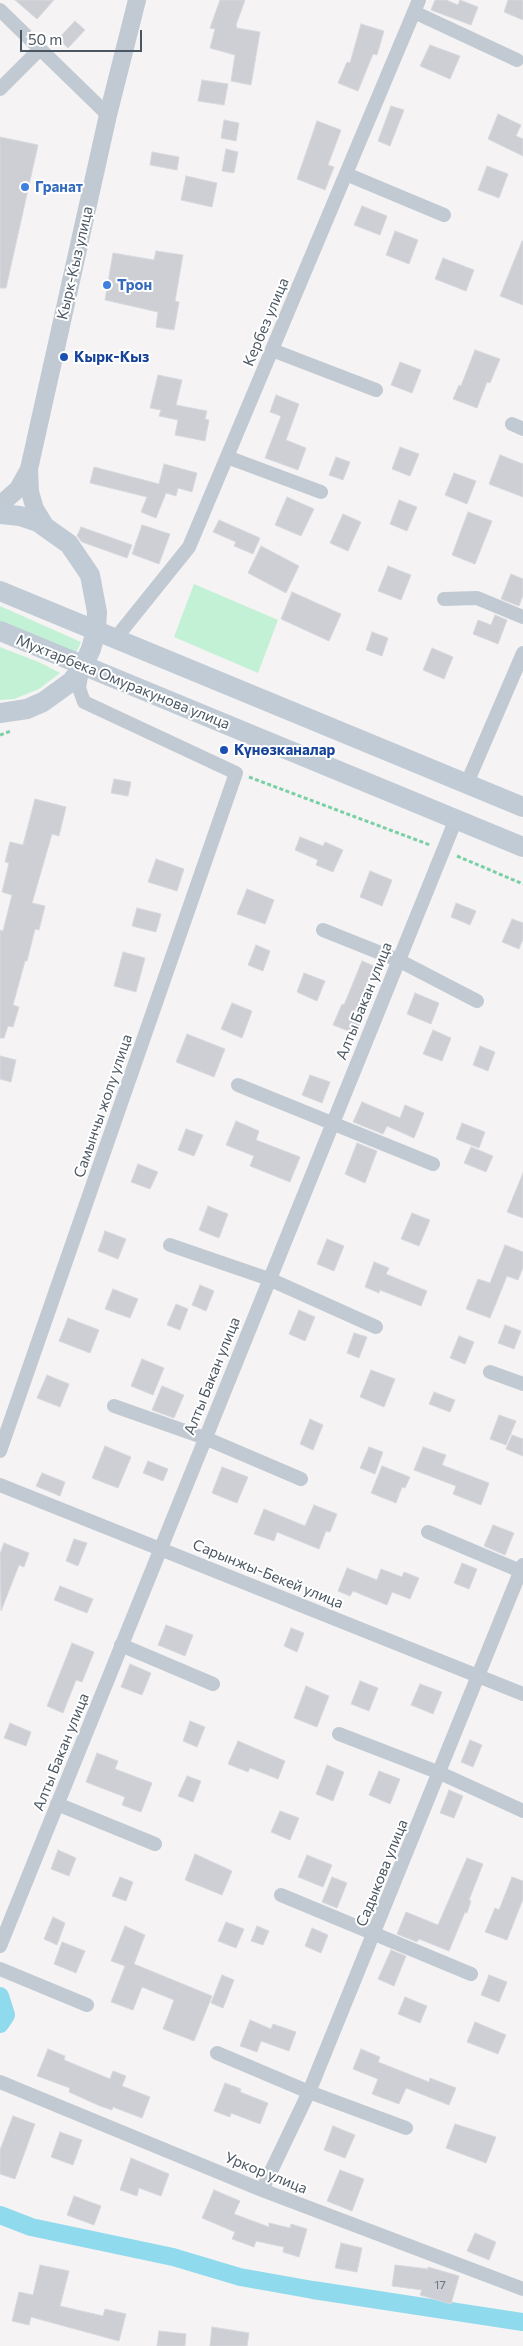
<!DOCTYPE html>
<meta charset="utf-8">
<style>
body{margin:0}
#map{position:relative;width:523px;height:2346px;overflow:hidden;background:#f5f3f3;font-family:Commissioner,sans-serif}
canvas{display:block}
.scale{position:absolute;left:20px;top:30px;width:122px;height:22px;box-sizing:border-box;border:2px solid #4a5661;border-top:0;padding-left:6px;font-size:15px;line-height:18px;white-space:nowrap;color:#4a5661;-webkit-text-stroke:4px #fff;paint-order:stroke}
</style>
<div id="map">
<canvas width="523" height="2346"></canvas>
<div class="scale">50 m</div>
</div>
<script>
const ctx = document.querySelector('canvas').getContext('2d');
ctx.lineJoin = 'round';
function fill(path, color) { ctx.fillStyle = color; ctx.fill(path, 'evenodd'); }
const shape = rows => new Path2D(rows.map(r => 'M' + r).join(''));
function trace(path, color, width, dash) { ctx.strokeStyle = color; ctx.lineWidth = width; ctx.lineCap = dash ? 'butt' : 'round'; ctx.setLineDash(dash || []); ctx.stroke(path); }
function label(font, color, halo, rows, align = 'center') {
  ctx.font = font + ' Commissioner,sans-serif'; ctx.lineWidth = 4; ctx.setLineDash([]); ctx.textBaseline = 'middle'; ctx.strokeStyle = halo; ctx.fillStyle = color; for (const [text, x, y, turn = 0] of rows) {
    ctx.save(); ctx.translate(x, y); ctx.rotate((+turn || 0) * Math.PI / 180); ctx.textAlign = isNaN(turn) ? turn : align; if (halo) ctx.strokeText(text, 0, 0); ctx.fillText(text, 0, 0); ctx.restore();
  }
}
fill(shape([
 [194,584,278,620,258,673,174,637],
 [0,606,81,642,76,653,0,624],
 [0,647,41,663,60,673,39,689,14,699,0,700]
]), '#c3f1d5');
trace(shape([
 [0,1996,6,2015,0,2024],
 [0,2215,31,2227,173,2257,240,2277,313,2290,523,2322]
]), '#90daee', 18);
const building = shape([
 [15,0,54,0,37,19,15,0],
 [220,0,245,0,236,25,237,28,260,32,251,85,231,81,235,55,210,48,215,29,210,28,220,0],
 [435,0,446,0,458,5,460,0,478,7,471,25,431,10,435,0],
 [508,0,523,0,523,20,504,12,508,0],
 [75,21,85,30,68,48,58,39,75,21],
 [361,24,384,31,377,55,373,54,358,91,338,83,347,62,350,63,361,24],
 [430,45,460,56,450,79,420,66,430,45],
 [202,80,228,84,224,105,198,101,202,80],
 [391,106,404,110,390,146,378,141,391,106],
 [498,114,521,125,516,136,523,139,523,156,488,139,498,114],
 [224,120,239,123,236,141,221,138,224,120],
 [317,121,341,130,328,165,334,167,325,190,297,179,317,121],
 [0,137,38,145,6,288,0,288,0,137],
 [226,149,238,152,234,173,222,171,226,149],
 [152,152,179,157,177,170,150,165,152,152],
 [487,166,508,174,499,198,478,190,487,166],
 [186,176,217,183,212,207,181,200,186,176],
 [362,206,387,216,380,235,354,225,362,206],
 [395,231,418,240,409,264,386,255,395,231],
 [522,241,523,242,523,305,500,296,522,241],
 [156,251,183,255,175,301,179,302,174,330,156,327,158,312,105,300,113,253,154,260,156,251],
 [443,258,474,270,466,291,435,279,443,258],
 [475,350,500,359,490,383,487,382,477,408,453,399,459,385,461,386,475,350],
 [400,362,421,370,412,393,391,385,400,362],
 [158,375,182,380,176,405,207,411,205,419,209,420,205,441,175,435,178,420,159,416,161,410,150,408,158,375],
 [276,395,299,404,286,440,306,448,298,470,265,458,281,416,270,412,276,395],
 [400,447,419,454,410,476,392,469,400,447],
 [500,455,523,464,523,497,489,484,500,455],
 [336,457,350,462,343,480,329,475,336,457],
 [164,464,197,473,192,492,178,488,176,496,166,493,156,518,141,512,147,497,90,483,94,467,159,484,164,464],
 [454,473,476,481,467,504,445,495,454,473],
 [287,497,314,509,301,536,275,525,287,497],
 [399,500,417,507,407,531,390,524,399,500],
 [468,512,492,521,475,564,452,555,468,512],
 [343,514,361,522,348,551,330,543,343,514],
 [219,520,260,538,253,554,234,546,236,542,213,532,219,520],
 [142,525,170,534,159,564,132,554,142,525],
 [81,527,132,545,127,558,82,542,77,536,81,527],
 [261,546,299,566,286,593,248,573,261,546],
 [388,566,411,575,401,600,378,591,388,566],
 [511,574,523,579,523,595,519,606,501,599,511,574],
 [292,592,341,614,329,641,281,619,292,592],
 [495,615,507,620,498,644,473,634,478,620,491,625,495,615],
 [372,632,388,638,382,656,366,650,372,632],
 [432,648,453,657,444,679,423,670,432,648],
 [114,779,131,782,128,796,111,793,114,779],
 [35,799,66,807,59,836,52,834,32,903,45,906,39,930,35,929,27,961,25,961,13,1005,19,1007,13,1027,8,1026,4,1038,0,1038,0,930,3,931,12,895,2,892,9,863,5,862,10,842,23,845,35,799],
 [300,837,323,846,325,842,343,850,333,872,316,865,318,860,295,850,300,837],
 [156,859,184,869,177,891,148,882,156,859],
 [370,871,392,880,382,906,360,897,370,871],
 [247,889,274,900,265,924,237,914,247,889],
 [456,903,476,911,470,925,451,917,456,903],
 [137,908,161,914,156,932,132,926,137,908],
 [512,919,523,923,523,939,519,949,502,942,512,919],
 [256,945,270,951,263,971,248,965,256,945],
 [123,952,145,958,136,992,114,986,123,952],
 [362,961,374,966,357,1010,364,1013,356,1034,333,1025,342,1004,344,1005,362,961],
 [304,973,325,981,317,1001,297,992,304,973],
 [415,993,439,1003,431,1024,407,1014,415,993],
 [232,1003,252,1011,242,1038,221,1029,232,1003],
 [433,1030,451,1038,442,1061,423,1054,433,1030],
 [187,1034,225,1049,214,1077,176,1062,187,1034],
 [480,1046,495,1052,488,1071,473,1065,480,1046],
 [0,1056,16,1060,11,1082,0,1079,0,1056],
 [310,1075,330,1082,322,1103,302,1095,310,1075],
 [362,1102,400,1118,405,1105,424,1113,414,1138,387,1126,383,1134,353,1122,362,1102],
 [236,1121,259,1131,256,1140,300,1157,290,1182,250,1166,254,1156,226,1145,236,1121],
 [462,1123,485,1132,479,1148,456,1139,462,1123],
 [186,1129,203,1135,194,1156,178,1150,186,1129],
 [357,1143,377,1151,365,1183,345,1174,357,1143],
 [471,1147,493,1156,486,1172,464,1163,471,1147],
 [138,1164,158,1172,150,1189,131,1182,138,1164],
 [523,1173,523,1218,507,1212,523,1173],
 [208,1206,228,1214,219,1238,199,1230,208,1206],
 [412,1213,430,1220,419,1246,401,1239,412,1213],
 [105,1231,126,1239,118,1259,98,1251,105,1231],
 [327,1239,344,1246,334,1271,317,1264,327,1239],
 [505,1245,523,1252,523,1267,518,1280,507,1276,490,1318,466,1309,478,1279,490,1283,505,1245],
 [374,1262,389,1268,386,1274,427,1291,421,1306,380,1290,379,1293,365,1287,374,1262],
 [200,1285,214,1291,206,1311,192,1305,200,1285],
 [113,1289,138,1299,130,1318,105,1309,113,1289],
 [176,1304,188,1309,180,1330,167,1325,176,1304],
 [299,1310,315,1317,305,1341,289,1334,299,1310],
 [68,1318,99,1330,90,1353,59,1341,68,1318],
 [505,1325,521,1331,514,1349,498,1343,505,1325],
 [354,1333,367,1337,359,1358,347,1353,354,1333],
 [459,1336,474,1342,465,1364,450,1358,459,1336],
 [142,1359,164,1368,153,1395,131,1386,142,1359],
 [371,1370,395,1379,384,1407,360,1397,371,1370],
 [47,1375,69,1384,60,1407,37,1398,47,1375],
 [162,1386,184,1395,174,1418,152,1410,162,1386],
 [434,1392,455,1400,450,1412,429,1404,434,1392],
 [499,1415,516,1421,506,1445,490,1439,499,1415],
 [310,1419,323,1425,313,1450,300,1444,310,1419],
 [512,1435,523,1439,523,1456,506,1449,512,1435],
 [105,1446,131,1457,118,1488,92,1478,105,1446],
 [369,1447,383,1452,375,1474,360,1468,369,1447],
 [423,1447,446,1455,442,1465,489,1483,481,1505,453,1494,456,1486,414,1470,423,1447],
 [148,1461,168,1469,163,1481,143,1473,148,1461],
 [382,1466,410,1477,405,1488,402,1487,396,1503,371,1493,382,1466],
 [222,1467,248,1477,237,1503,212,1493,222,1467],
 [42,1473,65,1482,60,1496,36,1486,42,1473],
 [314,1505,337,1514,330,1532,326,1531,319,1549,277,1532,274,1541,254,1534,264,1509,305,1526,314,1505],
 [493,1525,514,1533,505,1555,484,1546,493,1525],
 [74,1539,87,1543,78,1566,66,1561,74,1539],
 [4,1543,29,1553,24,1567,19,1565,1,1611,0,1554,4,1543],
 [462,1563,477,1569,469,1589,454,1583,462,1563],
 [347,1568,377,1580,381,1569,402,1577,404,1572,419,1578,410,1599,392,1592,387,1605,353,1591,350,1596,338,1591,347,1568],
 [60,1586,93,1599,87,1613,54,1600,60,1586],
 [166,1625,193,1635,185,1656,158,1645,166,1625],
 [291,1628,304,1633,297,1652,284,1646,291,1628],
 [72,1643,94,1652,82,1682,76,1680,63,1713,47,1706,72,1643],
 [130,1664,151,1673,142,1695,121,1687,130,1664],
 [360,1681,378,1688,369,1711,351,1704,360,1681],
 [420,1684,442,1692,433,1714,411,1705,420,1684],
 [306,1686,329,1696,317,1727,294,1718,306,1686],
 [190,1721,205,1727,197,1747,183,1741,190,1721],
 [10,1723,31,1732,26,1746,4,1738,10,1723],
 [470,1740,482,1745,473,1767,461,1762,470,1740],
 [238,1741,285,1761,278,1779,250,1768,248,1772,228,1764,238,1741],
 [97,1753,118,1761,115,1769,152,1783,141,1812,122,1805,125,1797,86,1782,97,1753],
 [327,1765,344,1772,333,1801,316,1794,327,1765],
 [379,1771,400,1779,390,1804,369,1795,379,1771],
 [187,1776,201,1781,193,1802,178,1796,187,1776],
 [449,1790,463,1796,454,1818,440,1813,449,1790],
 [280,1811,299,1818,290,1840,271,1832,280,1811],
 [58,1850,76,1858,69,1876,51,1869,58,1850],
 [195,1854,232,1871,222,1895,185,1880,195,1854],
 [307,1855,332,1865,323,1887,298,1877,307,1855],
 [467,1858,483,1864,469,1900,471,1901,467,1913,465,1912,449,1951,419,1939,417,1942,397,1934,406,1912,438,1925,467,1858],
 [120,1877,133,1882,126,1901,112,1896,120,1877],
 [332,1877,347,1883,337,1908,322,1902,332,1877],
 [512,1877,523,1881,523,1899,507,1940,485,1932,495,1908,499,1910,512,1877],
 [53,1917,65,1923,57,1945,44,1939,53,1917],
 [226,1922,244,1929,236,1948,218,1941,226,1922],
 [125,1926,145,1935,134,1964,212,1996,194,2041,163,2029,174,2000,142,1987,133,2010,111,2002,125,1966,111,1961,125,1926],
 [257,1926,269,1931,263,1945,251,1941,257,1926],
 [312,1928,328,1935,321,1953,305,1946,312,1928],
 [62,1942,85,1951,76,1973,54,1964,62,1942],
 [391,1950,406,1956,394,1986,378,1979,391,1950],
 [222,1975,234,1980,223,2008,211,2003,222,1975],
 [489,1975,507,1982,499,2002,481,1995,489,1975],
 [405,1997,427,2006,420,2023,398,2014,405,1997],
 [250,2020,271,2029,273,2024,296,2032,289,2051,261,2041,257,2052,240,2046,250,2020],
 [475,2022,506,2035,498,2054,467,2042,475,2022],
 [48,2049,65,2056,64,2060,110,2079,113,2071,126,2076,122,2086,150,2097,142,2118,113,2107,112,2110,100,2106,69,2092,70,2088,37,2076,48,2049],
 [361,2049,380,2057,378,2062,429,2082,430,2078,456,2088,449,2105,406,2088,399,2104,372,2094,378,2079,353,2069,361,2049],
 [225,2083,241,2089,240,2092,268,2103,260,2124,231,2113,230,2117,214,2111,225,2083],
 [13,2116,35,2124,15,2179,0,2174,0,2150,13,2116],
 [455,2124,496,2137,486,2163,446,2148,455,2124],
 [333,2126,355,2135,345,2158,324,2150,333,2126],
 [60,2132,82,2140,73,2165,51,2157,60,2132],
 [131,2158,169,2174,161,2196,139,2188,137,2196,120,2190,131,2158],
 [340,2170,364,2179,352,2211,327,2201,340,2170],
 [214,2190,240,2201,234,2214,269,2227,269,2223,290,2228,291,2224,307,2229,299,2257,283,2252,284,2247,256,2241,254,2247,232,2239,235,2232,202,2218,214,2190],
 [74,2196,101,2206,94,2225,67,2215,74,2196],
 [475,2233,496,2242,489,2260,467,2251,475,2233],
 [341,2243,362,2248,357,2272,335,2268,341,2243],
 [40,2265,69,2271,60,2306,103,2316,105,2309,126,2314,119,2341,31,2317,29,2325,12,2321,19,2292,33,2295,40,2265],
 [395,2265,428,2269,428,2267,459,2276,451,2304,420,2295,422,2290,392,2286,395,2265],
 [212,2327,249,2333,247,2346,210,2346,212,2327],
 [159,2331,186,2334,185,2346,157,2346,159,2331]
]);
fill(building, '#cdcfd5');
trace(building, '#d7d9de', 1);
trace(shape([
 [0,735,11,731],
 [249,777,430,845],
 [457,856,523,884]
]), '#7ad0a6', 3, [4, 2.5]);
trace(shape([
 [0,10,108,115],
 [414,12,517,60],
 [0,89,40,49],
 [346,174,444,215],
 [272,350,376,390],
 [512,424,523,429],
 [227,457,321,492],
 [444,599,477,598,523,617],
 [115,639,189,547,419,0],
 [467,783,523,653],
 [323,930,398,960,477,1001],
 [238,1085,433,1164],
 [170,1245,269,1279,376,1327],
 [490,1372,523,1384],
 [114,1406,205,1438,301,1479],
 [0,1451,236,773,84,702,79,688,82,670],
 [0,1485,523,1694],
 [428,1532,523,1572],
 [121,1645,213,1684],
 [339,1734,440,1773,523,1811],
 [57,1804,155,1844],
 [281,1895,471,1974],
 [0,1946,456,819],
 [0,1969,87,2005],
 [217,2053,309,2092,406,2128],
 [0,2082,262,2190,523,2289],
 [262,2190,309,2092,523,1565]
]), '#c1cad2', 14);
trace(shape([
 [0,505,18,489,29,469],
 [46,527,35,509,30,492,29,469,108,115,137,0]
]), '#c1cad2', 18);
trace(shape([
 [0,514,20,516,38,522,69,544,90,575,97,612,96,631,91,649,83,666,72,681,43,702,27,709,0,713],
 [0,591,523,807],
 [0,631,523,847]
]), '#c1cbd6', 20);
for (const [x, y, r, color] of [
 [25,187,5,"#3f7fe0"],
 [107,285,5,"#3f7fe0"],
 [64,357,5,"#1a4fb4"],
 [224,750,5,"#1a4fb4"]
]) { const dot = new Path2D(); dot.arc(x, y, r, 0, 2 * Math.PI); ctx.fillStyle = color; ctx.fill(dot); trace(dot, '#fff', 2); }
label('12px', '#6b747e', null, [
 ["17",440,2285]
]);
label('bold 15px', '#366cbe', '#fff', [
 ["Гранат",35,187],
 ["Трон",117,285]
], 'left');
label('15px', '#4a5661', '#fff', [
 ["Кырк-Кыз улица",75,263,-77],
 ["Кербез улица",266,322,-67],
 ["Мухтарбека Омуракунова улица",123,682,22],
 ["Алты Бакан улица",364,1001,-68],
 ["Самынчы жолу улица",103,1106,-71],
 ["Алты Бакан улица",212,1376,-68],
 ["Сарынжы-Бекей улица",268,1574,22],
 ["Алты Бакан улица",61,1752,-68],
 ["Садыкова улица",382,1873,-68],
 ["Уркор улица",266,2173,22]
]);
label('bold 15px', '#164399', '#fff', [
 ["Кырк-Кыз",74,357],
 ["Күнөзканалар",234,750]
], 'left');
</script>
